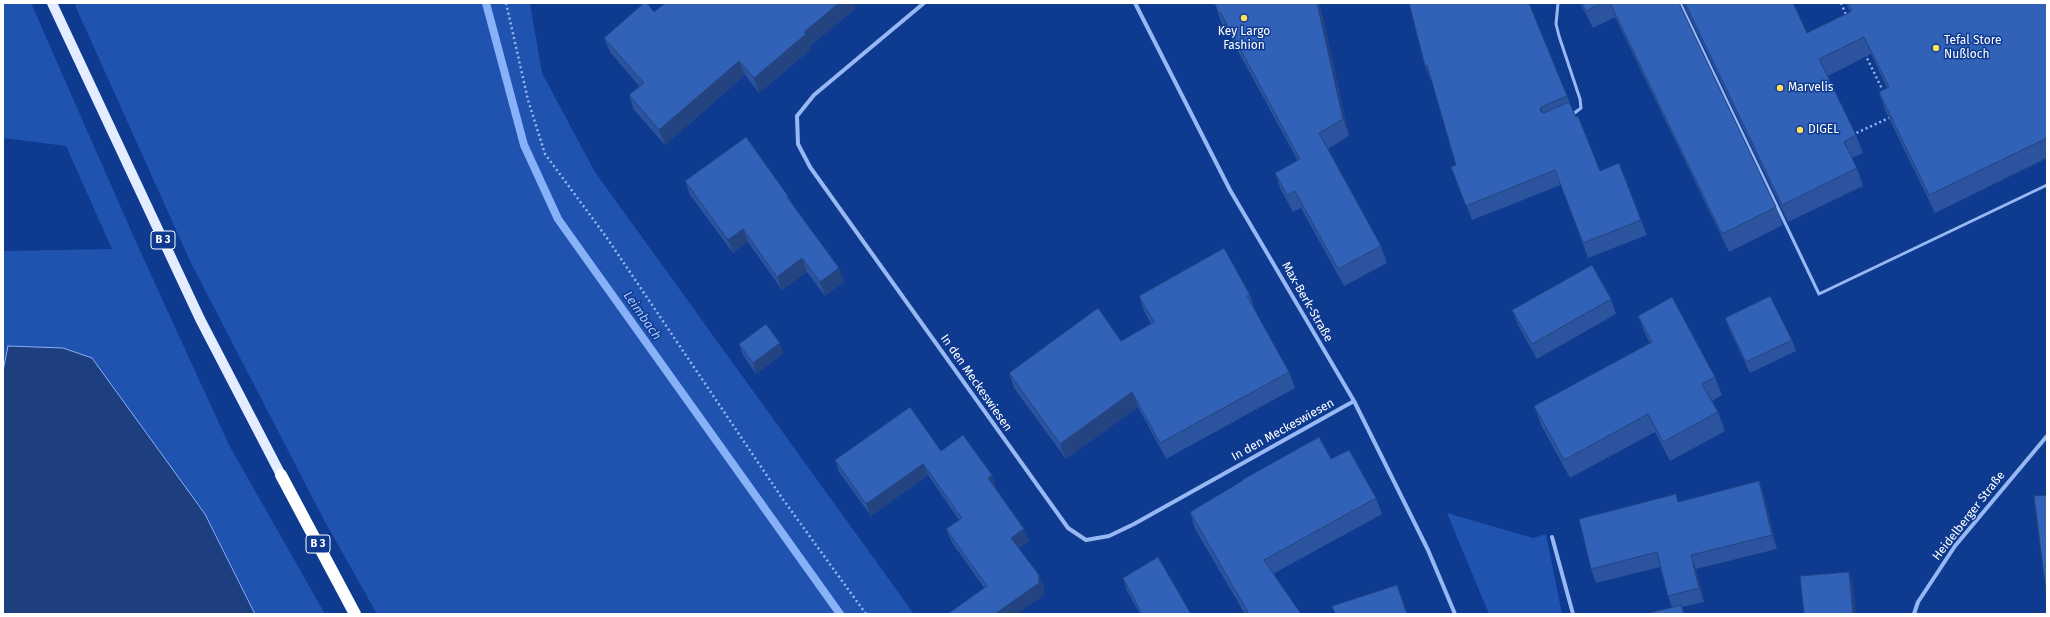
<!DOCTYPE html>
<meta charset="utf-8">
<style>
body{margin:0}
#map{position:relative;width:2050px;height:617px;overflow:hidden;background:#0e3a90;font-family:"Fira Sans",sans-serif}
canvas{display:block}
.frame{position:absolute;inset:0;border:4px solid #fff;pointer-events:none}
</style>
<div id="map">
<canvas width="2050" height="617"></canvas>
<div class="frame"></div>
</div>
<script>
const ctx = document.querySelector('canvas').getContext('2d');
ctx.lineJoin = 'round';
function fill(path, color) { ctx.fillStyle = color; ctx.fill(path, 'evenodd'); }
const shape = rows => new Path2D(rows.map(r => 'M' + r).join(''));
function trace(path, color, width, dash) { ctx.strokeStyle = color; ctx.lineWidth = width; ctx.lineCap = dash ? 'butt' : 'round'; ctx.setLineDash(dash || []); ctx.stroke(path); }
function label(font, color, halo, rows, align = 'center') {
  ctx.font = font + ' "Fira Sans",sans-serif'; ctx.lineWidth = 3; ctx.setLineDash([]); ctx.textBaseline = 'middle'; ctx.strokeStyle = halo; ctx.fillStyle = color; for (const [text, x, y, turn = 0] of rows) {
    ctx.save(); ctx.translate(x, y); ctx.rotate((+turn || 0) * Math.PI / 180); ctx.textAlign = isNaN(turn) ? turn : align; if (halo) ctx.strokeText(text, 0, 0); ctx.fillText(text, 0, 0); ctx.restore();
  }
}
fill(shape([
 [3,3,31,3,136,242,229,445,325,614,255,614,205,514,8,346,3,371,3,251,112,249,66,146,3,138],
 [74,3,530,3,542,73,595,172,914,614,377,614,325,522,190,261],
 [1447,513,1533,538,1546,534,1562,614,1489,614]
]), '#2052b0');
const water = shape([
 [8,346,63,348,92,358,205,514,255,614,3,614,3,371,8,346]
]);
fill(water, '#1e3f7f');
trace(water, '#89b1f8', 1);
trace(shape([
 [486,3,524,145,558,219,840,614]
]), '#89b1f8', 8);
trace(shape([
 [506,3,528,100,545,154,607,238,782,498,866,614],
 [1841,3,1847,17],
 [1865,54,1884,93],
 [1852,135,1891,117]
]), '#98b8f4', 2.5, [2, 3]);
trace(shape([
 [1558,3,1556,24,1559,36,1580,99,1581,108,1572,115],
 [1680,3,1819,294,2047,185]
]), '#98b8f4', 3);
trace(shape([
 [924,3,814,95,797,116,798,144,810,167,1068,528,1086,540,1109,536,1134,524,1354,401],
 [1135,3,1230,190,1354,401,1428,550,1455,614],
 [1552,537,1573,614],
 [1914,614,1918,602,1955,546,2047,436]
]), '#98b8f4', 4);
trace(shape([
 [52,3,200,319,281,475]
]), '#e4ecff', 10);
trace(shape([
 [281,475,355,614]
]), '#fff', 12);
fill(shape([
 [1211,3,1319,3,1324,22,1349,136,1328,149,1381,246,1387,263,1344,286,1301,208,1293,212,1281,190,1275,173,1298,161,1226,29,1224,30,1218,13,1216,6],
 [1409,3,1567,96,1576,117,1600,171,1641,220,1647,235,1588,258,1561,185,1472,220,1451,167,1456,165,1432,81,1431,81,1425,66],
 [1580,3,1679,3,1776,207,1783,225,1729,252,1615,17,1593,28],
 [1683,3,1793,3,1807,33,1850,12,1846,3,2047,3,2047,158,1935,213,1885,110,1879,92,1887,88,1871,54,1828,76,1856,135,1863,153,1852,158,1857,168,1863,186,1788,222],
 [856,8,810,46,811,49,759,93,745,75,665,145,634,110,629,95,639,86,610,52,604,38,654,12],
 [685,181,788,196,791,202,839,268,844,282,825,296,807,272,782,290,748,242,733,253,690,195],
 [1250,295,1255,311,1289,372,1295,388,1166,459,1138,407,1066,459,1014,388,1009,373,1121,341,1151,324,1144,311,1139,296],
 [1611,299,1616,314,1537,359,1518,325,1512,310],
 [1638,316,1715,377,1722,395,1712,401,1718,412,1725,431,1670,461,1655,432,1570,478,1541,425,1534,406,1650,343,1645,334],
 [1725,318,1792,340,1796,351,1750,373,1729,329],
 [739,344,784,353,756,374,743,355],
 [941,451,996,487,995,488,1024,529,1029,541,1019,548,1044,587,1044,595,1016,614,949,614,949,613,984,588,951,541,946,529,959,520,928,475,871,516,839,472,835,460],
 [1331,459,1376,498,1382,514,1273,574,1301,614,1245,614,1195,529,1190,512],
 [1764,495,1777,549,1696,569,1704,602,1682,607,1685,614,1672,607,1668,596,1660,567,1596,583,1591,569,1679,502],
 [1123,578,1191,614,1140,614,1126,589]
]), '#2b539e');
fill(shape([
 [839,3,854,3,856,8,810,46,811,49,759,93,754,78,804,32],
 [1317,3,1319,3,1324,22,1349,136,1343,119],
 [739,61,745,75,665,145,659,130],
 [1541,107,1547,122,1540,111],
 [743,229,748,242,733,253,728,240],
 [802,258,807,272,782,290,777,277],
 [839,268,844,282,825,296,820,282],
 [780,343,784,353,756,374,753,363],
 [1132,392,1138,407,1066,459,1060,444],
 [923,464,928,475,871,516,866,504],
 [992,475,996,487,992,490,988,478],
 [1759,481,1764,495,1777,549,1772,535],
 [1024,529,1029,541,1016,550,1011,538],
 [1691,555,1696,569,1704,602,1699,588],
 [1849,572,1853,584,1856,614,1853,614],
 [1039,575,1044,587,1044,595,1016,614,995,614],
 [1397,585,1404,603,1407,614]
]), '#234481');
const building = shape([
 [644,3,647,3,654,12,665,3,839,3,804,32,806,34,754,78,739,61,659,130,629,95,644,83,604,38,644,3],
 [1215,3,1317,3,1343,119,1319,133,1381,246,1338,269,1295,191,1287,195,1275,173,1300,159,1220,12,1218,13,1215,3],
 [1409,3,1529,3,1567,96,1541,107,1540,111,1544,113,1569,102,1576,117,1578,116,1600,171,1619,163,1641,220,1583,243,1555,170,1466,206,1451,167,1456,165,1427,65,1425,66,1409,3],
 [1582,3,1602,3,1586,11,1582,3],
 [1610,3,1679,3,1776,207,1722,234,1610,3],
 [1685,3,1793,3,1807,33,1852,11,1848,3,2047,3,2047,138,1929,195,1879,92,1889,87,1864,37,1819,59,1856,135,1844,142,1857,168,1782,205,1685,3],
 [746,137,788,196,787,197,839,268,820,282,802,258,777,277,743,229,728,240,685,181,746,137],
 [1224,248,1250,295,1247,296,1289,372,1160,443,1132,392,1060,444,1009,373,1098,308,1121,341,1154,322,1139,296,1224,248],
 [1592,265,1611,299,1532,344,1512,310,1592,265],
 [1770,296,1792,340,1746,362,1725,318,1770,296],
 [1672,297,1715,377,1702,384,1718,412,1663,442,1648,414,1564,460,1534,406,1652,342,1638,316,1672,297],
 [766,324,780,343,753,363,739,344,766,324],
 [910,407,941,451,963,435,992,475,988,478,1024,529,1011,538,1039,575,1039,583,995,614,949,614,949,613,987,586,946,529,962,518,923,464,866,504,835,460,910,407],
 [1319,437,1331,459,1349,450,1376,498,1264,560,1301,614,1249,614,1190,512,1242,481,1242,480,1319,437],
 [1759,481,1772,535,1691,555,1699,588,1668,596,1657,552,1591,569,1579,519,1676,494,1678,502,1759,481],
 [2047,495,2047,600,2034,496,2047,495],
 [1158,557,1191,614,1142,614,1123,578,1158,557],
 [1849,572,1853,614,1804,614,1800,576,1849,572],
 [1397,585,1407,614,1335,614,1332,606,1397,585],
 [1681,605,1684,614,1645,614,1681,605]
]);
fill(building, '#3261b8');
trace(building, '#234481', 1);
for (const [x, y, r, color] of [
 [1244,18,4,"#ffe05a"],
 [1936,48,4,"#ffe05a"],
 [1780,88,4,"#ffe05a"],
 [1800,130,4,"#ffe05a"]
]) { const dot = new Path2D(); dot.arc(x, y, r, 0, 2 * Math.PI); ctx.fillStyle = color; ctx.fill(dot); trace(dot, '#0e3a90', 1.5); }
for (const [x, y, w] of [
 [163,240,24],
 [318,544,24]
]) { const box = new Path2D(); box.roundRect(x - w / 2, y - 9, w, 18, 3); ctx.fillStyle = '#0e3a90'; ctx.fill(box); trace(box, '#fff', 1); }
label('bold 11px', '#fff', null, [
 ["B 3",163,240],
 ["B 3",318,544]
]);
label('12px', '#fff', '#0e3a90', [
 ["Key Largo",1244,32,"center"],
 ["Fashion",1244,46,"center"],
 ["Tefal Store",1944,41],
 ["Nußloch",1944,55],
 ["Marvelis",1788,88],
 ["DIGEL",1808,130]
], 'left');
label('12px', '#fff', '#0e3a90', [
 ["Max-Berk-Straße",1307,302,60],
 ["In den Meckeswiesen",976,383,55],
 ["In den Meckeswiesen",1283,430,-29],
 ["Heidelberger Straße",1969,516,-52]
]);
label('italic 13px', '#a3c3fb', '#0e3a90', [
 ["Leimbach",642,316,55]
]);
</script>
